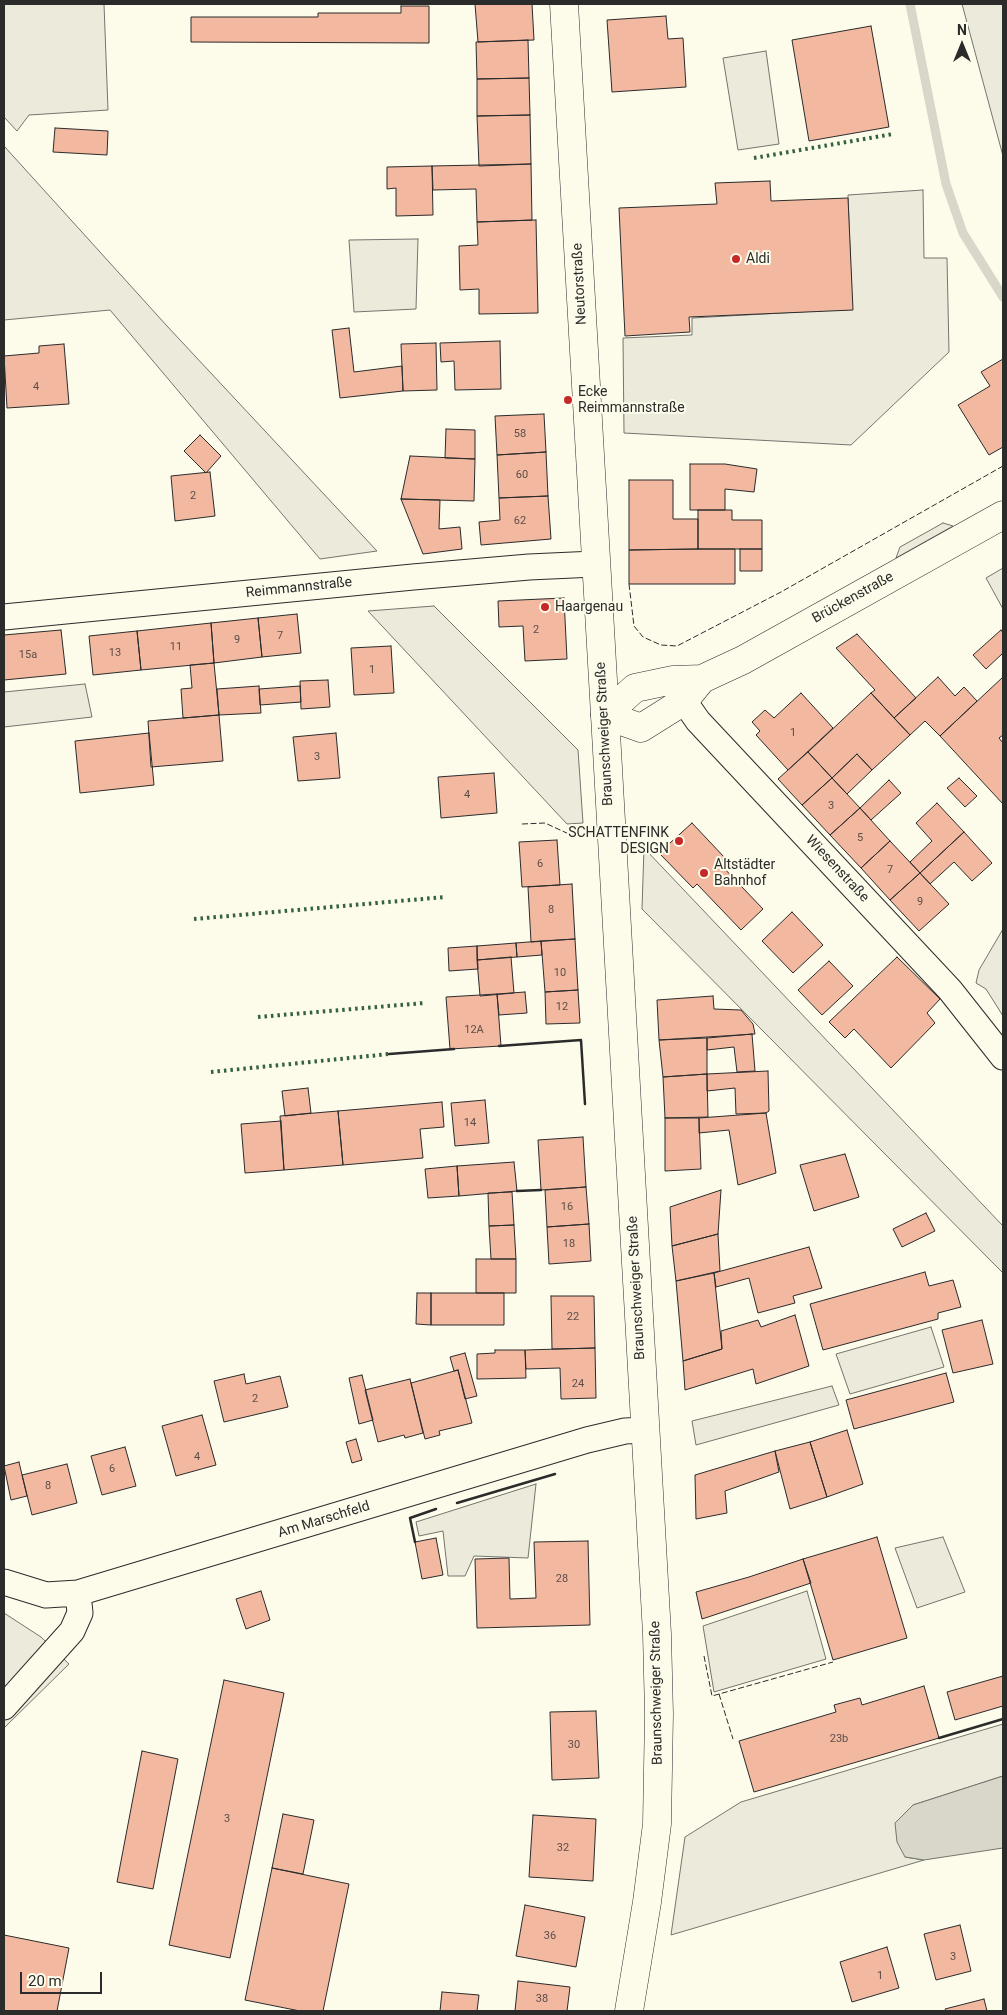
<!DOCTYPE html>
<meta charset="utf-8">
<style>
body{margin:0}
#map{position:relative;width:1007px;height:2015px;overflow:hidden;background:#fdfbea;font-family:Roboto,sans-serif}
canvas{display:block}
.frame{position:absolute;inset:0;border:5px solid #2b2b2b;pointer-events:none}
.north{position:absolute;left:937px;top:20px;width:50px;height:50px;-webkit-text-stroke:4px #fdfbea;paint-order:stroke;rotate:0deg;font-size:14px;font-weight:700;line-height:20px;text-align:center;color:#2b2b2b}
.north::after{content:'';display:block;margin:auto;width:18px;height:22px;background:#2b2b2b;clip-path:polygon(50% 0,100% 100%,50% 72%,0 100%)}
.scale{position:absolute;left:20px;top:1972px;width:82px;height:22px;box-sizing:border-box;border:2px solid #2b2b2b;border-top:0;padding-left:6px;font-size:15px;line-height:18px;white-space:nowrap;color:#2b2b2b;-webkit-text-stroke:4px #fdfbea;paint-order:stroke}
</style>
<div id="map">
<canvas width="1007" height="2015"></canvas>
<div class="frame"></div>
<div class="north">N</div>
<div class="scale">20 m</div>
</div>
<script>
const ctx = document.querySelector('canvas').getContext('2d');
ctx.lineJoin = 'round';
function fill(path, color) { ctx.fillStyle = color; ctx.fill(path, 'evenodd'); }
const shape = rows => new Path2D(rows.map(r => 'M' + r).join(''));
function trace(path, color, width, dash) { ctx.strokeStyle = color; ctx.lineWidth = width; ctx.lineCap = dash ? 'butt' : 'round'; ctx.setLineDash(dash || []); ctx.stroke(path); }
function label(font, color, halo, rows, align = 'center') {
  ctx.font = font + ' Roboto,sans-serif'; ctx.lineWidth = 4; ctx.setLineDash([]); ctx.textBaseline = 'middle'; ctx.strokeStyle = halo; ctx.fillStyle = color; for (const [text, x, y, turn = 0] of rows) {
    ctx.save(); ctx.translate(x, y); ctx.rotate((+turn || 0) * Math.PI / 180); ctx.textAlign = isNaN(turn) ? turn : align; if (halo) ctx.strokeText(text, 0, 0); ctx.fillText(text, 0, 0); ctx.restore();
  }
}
const green = shape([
 [4,4,104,4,108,110,29,115,17,131,4,117,4,4],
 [962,4,1003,4,1003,156,962,4],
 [4,146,167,326,377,551,320,559,110,310,4,320,4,146],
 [434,606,578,750,583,823,567,824,368,611,434,606],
 [644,848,1003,1226,1003,1273,642,909,644,848],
 [1003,929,1003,1016,986,989,976,983,979,970,1003,929],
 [4,1613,41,1637,69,1664,4,1728,4,1613],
 [1003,1724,1003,1776,913,1805,905,1857,924,1860,671,1935,685,1837,741,1802,1003,1724]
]);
fill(green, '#ecebdb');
trace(green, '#74746e', 1);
const parking = shape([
 [766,51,779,144,738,150,723,58,766,51],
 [923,190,924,258,947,258,949,352,851,445,624,433,623,338,692,335,692,318,852,309,848,195,923,190],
 [418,239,416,309,354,312,349,240,418,239],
 [943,523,953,526,896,558,900,547,943,523],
 [1003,568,1003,609,986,578,1003,568],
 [85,684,92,717,4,727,4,692,85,684],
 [931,1327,944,1367,850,1394,836,1354,931,1327],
 [832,1386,839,1405,696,1445,692,1421,832,1386],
 [536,1484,528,1558,474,1556,465,1576,448,1576,443,1531,419,1536,416,1522,536,1484],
 [943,1537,965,1592,917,1608,895,1548,943,1537],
 [807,1591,826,1659,714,1692,703,1626,807,1591]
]);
fill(parking, '#eceadb');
trace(parking, '#74746e', 1);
const water = shape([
 [1003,1776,1003,1848,924,1860,905,1857,897,1842,895,1823,913,1805,1003,1776]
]);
fill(water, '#d8d7c9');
trace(water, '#74746e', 1);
trace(shape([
 [910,4,946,184,963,233,1003,297]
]), '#d8d7c9', 9);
const building = shape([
 [475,4,532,4,534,40,478,42,475,4],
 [401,6,429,6,429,43,191,42,191,17,318,17,318,13,401,13,401,6],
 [666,16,668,39,683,38,686,87,612,92,607,20,666,16],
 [871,26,889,127,809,141,792,40,871,26],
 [528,40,529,78,477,79,476,42,528,40],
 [529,78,530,115,477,116,477,79,529,78],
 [530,115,531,164,479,166,477,116,530,115],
 [55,128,108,131,107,155,53,152,55,128],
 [531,164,532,220,477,222,476,189,433,190,432,166,531,164],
 [432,166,433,215,396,216,396,188,387,189,387,167,432,166],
 [770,181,771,201,848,198,853,310,689,317,690,332,625,336,619,208,717,204,715,183,770,181],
 [536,220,538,313,479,314,479,289,460,290,459,246,478,245,477,222,536,220],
 [349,328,354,372,402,366,403,391,340,398,332,330,349,328],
 [500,341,501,389,455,390,454,361,441,362,440,343,500,341],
 [436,343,437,390,403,391,401,344,436,343],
 [64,344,69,404,7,408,4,356,39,353,39,346,64,344],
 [1003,359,1003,447,989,455,958,405,990,386,981,372,1003,359],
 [544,414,546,452,497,455,495,416,544,414],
 [446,429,475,430,475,459,445,458,446,429],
 [200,435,221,456,206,473,184,451,200,435],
 [546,452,548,496,499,498,497,455,546,452],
 [410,456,475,459,474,501,401,499,410,456],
 [690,464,725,464,757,469,754,492,725,489,725,510,690,510,690,464],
 [210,472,215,516,175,521,171,476,210,472],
 [629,480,673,480,673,519,698,519,698,549,629,550,629,480],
 [548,496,551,539,481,545,479,522,500,520,499,498,548,496],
 [401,499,440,500,439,529,460,527,462,549,423,554,401,499],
 [698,510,732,510,732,520,762,520,762,549,698,549,698,510],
 [698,549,735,549,735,584,629,584,629,550,698,549],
 [740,549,762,549,762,571,740,571,740,549],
 [564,598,567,659,525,661,523,626,499,627,498,601,564,598],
 [297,614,301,653,262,657,258,618,297,614],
 [258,618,262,657,214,663,211,623,258,618],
 [211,623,214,663,141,670,137,631,211,623],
 [61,630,66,674,4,680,4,635,61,630],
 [1001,630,1003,633,1003,653,986,669,973,655,1001,630],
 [137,631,141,670,93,675,89,636,137,631],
 [857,634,916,698,894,718,871,693,875,690,836,648,857,634],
 [391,646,394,693,354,695,351,648,391,646],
 [214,663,219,715,183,718,181,689,192,688,190,665,214,663],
 [938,677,955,696,964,687,977,701,940,736,925,721,910,735,894,718,938,677],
 [1003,677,1003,735,999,738,1003,743,1003,804,940,736,1003,677],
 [328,680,330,707,301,709,300,681,328,680],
 [259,686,261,713,219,715,217,689,259,686],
 [300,686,301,702,260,705,259,689,300,686],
 [801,693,833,728,788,770,756,735,760,731,752,722,765,710,774,718,801,693],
 [871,693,910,735,872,770,857,754,832,778,808,752,871,693],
 [219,715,223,761,151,767,148,721,219,715],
 [149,733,154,785,80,793,75,741,149,733],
 [336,733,340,778,298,781,293,737,336,733],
 [808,752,832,778,802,805,778,779,808,752],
 [857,754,872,770,847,794,832,778,857,754],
 [494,773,497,813,441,818,438,777,494,773],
 [832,778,860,808,830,835,802,805,832,778],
 [959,778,977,796,965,807,947,788,959,778],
 [889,780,901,793,871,820,860,808,889,780],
 [937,803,964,832,920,873,910,862,932,841,916,823,937,803],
 [860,808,890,841,861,868,830,835,860,808],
 [692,823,725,858,719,863,763,909,741,930,697,884,693,888,659,853,692,823],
 [964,832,992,863,972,881,954,862,930,884,920,873,964,832],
 [557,840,560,885,522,887,519,842,557,840],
 [890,841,920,873,890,900,861,868,890,841],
 [920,873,949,904,919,931,890,900,920,873],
 [572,884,575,939,531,942,528,887,572,884],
 [792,912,823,945,793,973,762,941,792,912],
 [575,939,578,990,545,992,541,941,575,939],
 [541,941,542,955,517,957,516,943,541,941],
 [516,943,517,957,477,960,477,946,516,943],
 [477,946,478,969,449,971,448,948,477,946],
 [511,957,514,993,480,996,477,960,511,957],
 [897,957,940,999,927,1013,935,1023,891,1068,854,1029,845,1038,829,1022,897,957],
 [829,961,853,986,822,1015,798,990,829,961],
 [578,990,580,1023,546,1024,545,992,578,990],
 [525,992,527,1013,499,1015,497,994,525,992],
 [497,994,501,1046,450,1049,446,997,497,994],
 [713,996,714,1009,741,1010,753,1024,755,1034,659,1040,657,1000,713,996],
 [752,1034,755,1071,737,1072,734,1047,707,1050,707,1038,752,1034],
 [707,1038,707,1074,663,1077,659,1040,707,1038],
 [768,1071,769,1111,766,1113,736,1114,735,1088,707,1091,707,1074,768,1071],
 [707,1074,708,1117,665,1118,663,1077,707,1074],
 [308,1088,311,1113,285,1116,282,1091,308,1088],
 [485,1100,489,1143,455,1146,451,1103,485,1100],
 [442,1102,444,1127,420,1129,423,1158,343,1165,338,1111,442,1102],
 [338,1111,343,1165,284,1170,280,1116,338,1111],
 [766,1113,776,1173,738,1185,729,1130,699,1133,699,1118,766,1113],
 [665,1118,699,1118,701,1169,665,1171,665,1118],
 [281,1121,284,1170,245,1173,241,1124,281,1121],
 [583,1137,586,1187,541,1190,538,1140,583,1137],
 [845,1154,859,1197,814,1211,800,1165,845,1154],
 [514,1162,517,1191,459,1196,457,1166,514,1162],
 [457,1166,459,1196,428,1198,425,1169,457,1166],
 [586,1187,589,1224,547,1227,545,1190,586,1187],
 [721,1190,718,1234,672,1246,670,1207,721,1190],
 [512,1192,514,1225,489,1226,488,1193,512,1192],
 [926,1213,935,1231,902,1247,893,1229,926,1213],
 [589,1224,591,1261,549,1264,547,1227,589,1224],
 [514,1225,516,1259,491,1259,489,1226,514,1225],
 [718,1234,720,1271,676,1281,672,1246,718,1234],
 [809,1247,822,1288,793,1296,795,1303,758,1313,749,1278,716,1287,714,1273,809,1247],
 [476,1259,516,1259,516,1293,476,1293,476,1259],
 [925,1272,929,1286,953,1280,961,1307,938,1313,938,1319,823,1350,810,1304,925,1272],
 [714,1273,722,1349,683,1361,676,1281,714,1273],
 [417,1293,431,1293,431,1325,416,1324,417,1293],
 [431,1293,504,1293,504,1325,431,1325,431,1293],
 [551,1296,594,1296,595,1348,552,1349,551,1296],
 [795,1315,809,1366,756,1384,753,1369,685,1390,683,1361,722,1349,721,1331,758,1320,761,1327,795,1315],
 [982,1320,993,1364,953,1373,942,1330,982,1320],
 [595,1348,596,1398,561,1399,560,1368,526,1369,525,1350,595,1348],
 [495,1350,525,1350,526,1378,477,1379,477,1354,495,1353,495,1350],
 [465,1353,477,1396,465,1399,458,1370,454,1371,450,1357,465,1353],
 [458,1370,472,1423,439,1431,440,1435,425,1439,411,1383,458,1370],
 [946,1373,954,1402,854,1429,846,1400,946,1373],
 [244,1374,246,1384,280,1376,288,1407,224,1422,214,1381,244,1374],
 [362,1375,373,1420,359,1424,349,1378,362,1375],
 [410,1379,423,1433,405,1438,404,1435,378,1442,365,1390,410,1379],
 [202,1415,216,1465,176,1476,162,1426,202,1415],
 [847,1430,863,1484,827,1497,810,1442,847,1430],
 [356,1439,362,1460,352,1463,346,1442,356,1439],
 [810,1442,827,1497,790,1509,775,1451,810,1442],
 [125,1447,136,1486,102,1495,91,1456,125,1447],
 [775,1451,779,1472,725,1491,727,1513,696,1519,695,1475,775,1451],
 [19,1462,27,1496,11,1500,4,1466,19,1462],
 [67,1464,77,1503,32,1515,22,1475,67,1464],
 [877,1537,907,1638,833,1660,803,1559,877,1537],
 [436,1538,443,1575,422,1579,415,1542,436,1538],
 [588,1541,590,1625,477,1628,475,1559,509,1558,510,1599,536,1598,534,1542,588,1541],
 [803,1559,811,1583,702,1619,696,1592,749,1577,803,1559],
 [261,1591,270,1620,246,1629,236,1599,261,1591],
 [1003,1676,1003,1706,955,1720,947,1692,1003,1676],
 [224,1680,284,1693,230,1958,169,1945,224,1680],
 [924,1686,939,1738,754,1792,739,1741,836,1712,834,1705,860,1698,862,1705,924,1686],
 [596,1711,599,1778,552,1780,550,1712,596,1711],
 [142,1751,178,1759,153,1889,117,1882,142,1751],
 [283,1814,314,1820,303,1874,272,1868,283,1814],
 [533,1815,596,1819,593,1881,529,1877,533,1815],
 [272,1868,349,1884,323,2011,300,2011,245,2000,272,1868],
 [525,1905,585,1917,576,1967,516,1956,525,1905],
 [960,1925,971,1971,936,1980,924,1934,960,1925],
 [4,1935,69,1948,57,2011,4,2011,4,1935],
 [887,1947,899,1988,852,2002,840,1962,887,1947],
 [518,1981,570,1987,567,2011,515,2011,518,1981],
 [442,1992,479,1995,477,2011,440,2011,442,1992],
 [984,1999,987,2011,946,2011,945,2009,984,1999]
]);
fill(building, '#f2b8a0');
trace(building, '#2b2b2b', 1);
const minor = shape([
 [4,617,413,577,529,567,595,564],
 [674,682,684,701,698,721,950,990,1003,1057],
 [4,1582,46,1595,78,1593,587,1440,625,1431,645,1430],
 [4,1707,72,1631,80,1613,78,1593]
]);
const tertiary = shape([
 [564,4,605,715]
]);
const secondary = shape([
 [605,715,657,1634,659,1714,657,1824,647,1902,629,2011],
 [605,715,635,688,673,680,702,679,743,660,1003,515],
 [605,715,641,728,684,701,702,679]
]);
trace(minor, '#2b2b2b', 27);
trace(tertiary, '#2b2b2b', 29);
trace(secondary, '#2b2b2b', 29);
trace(minor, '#fdfbea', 25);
trace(tertiary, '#fdfbea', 28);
trace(secondary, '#fdfbea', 28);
trace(shape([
 [754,158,893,134],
 [194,919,445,897],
 [258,1017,424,1003],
 [211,1072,389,1054]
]), '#34623c', 4, [2.5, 4]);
trace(shape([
 [629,584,634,626,643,637,661,645,677,646,781,592,1003,466],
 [522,824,545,823,571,835],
 [704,1656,712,1696,833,1662],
 [719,1694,733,1739]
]), '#2b2b2b', 1, [6, 2.5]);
trace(shape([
 [499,1046,581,1040,585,1104],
 [389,1054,454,1049],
 [517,1191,541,1190],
 [457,1503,555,1474],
 [415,1542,410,1518,436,1509],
 [939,1738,1003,1719]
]), '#2b2b2b', 2.5);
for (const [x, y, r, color] of [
 [736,259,5,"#c62828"],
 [568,400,5,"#c62828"],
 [545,607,5,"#c62828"],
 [679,841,5,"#c62828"],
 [704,873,5,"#c62828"]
]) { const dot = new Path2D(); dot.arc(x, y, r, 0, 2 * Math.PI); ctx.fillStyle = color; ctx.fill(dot); trace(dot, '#fdfbea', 2); }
label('11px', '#5d4e48', null, [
 ["4",36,387],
 ["58",520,434],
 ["60",522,475],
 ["2",193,496],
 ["62",520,521],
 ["2",536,630],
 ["7",280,636],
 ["9",237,640],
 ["11",176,647],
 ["13",115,653],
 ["15a",28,655],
 ["1",372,670],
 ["1",793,733],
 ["3",317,757],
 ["4",467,795],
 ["3",831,806],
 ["5",860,838],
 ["6",540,864],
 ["7",890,870],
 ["9",920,902],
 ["8",551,910],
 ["10",560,973],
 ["12",562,1007],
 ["12A",474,1030],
 ["14",470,1123],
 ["16",567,1207],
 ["18",569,1244],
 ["22",573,1317],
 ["24",578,1384],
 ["2",255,1399],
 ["4",197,1457],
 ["6",112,1469],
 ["8",48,1486],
 ["28",562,1579],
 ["23b",839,1739],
 ["30",574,1745],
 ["3",227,1819],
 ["32",563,1848],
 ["36",550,1936],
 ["3",953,1957],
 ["1",880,1976],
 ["38",542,1999]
]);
label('14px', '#2b2b2b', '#fdfbea', [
 ["Aldi",746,259],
 ["Ecke",578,392],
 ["Reimmannstraße",578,408],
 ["Haargenau",555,607],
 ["SCHATTENFINK",669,833,"right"],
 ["DESIGN",669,849,"right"],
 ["Altstädter",714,865],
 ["Bahnhof",714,881]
], 'left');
label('14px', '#2b2b2b', '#fdfbea', [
 ["Neutorstraße",580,284,-93],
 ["Reimmannstraße",299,588,-6],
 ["Brückenstraße",853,598,-29],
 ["Braunschweiger Straße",605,734,-93],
 ["Wiesenstraße",837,869,47],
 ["Braunschweiger Straße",637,1288,-93],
 ["Am Marschfeld",324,1520,-17],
 ["Braunschweiger Straße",657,1693,-91]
]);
</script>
